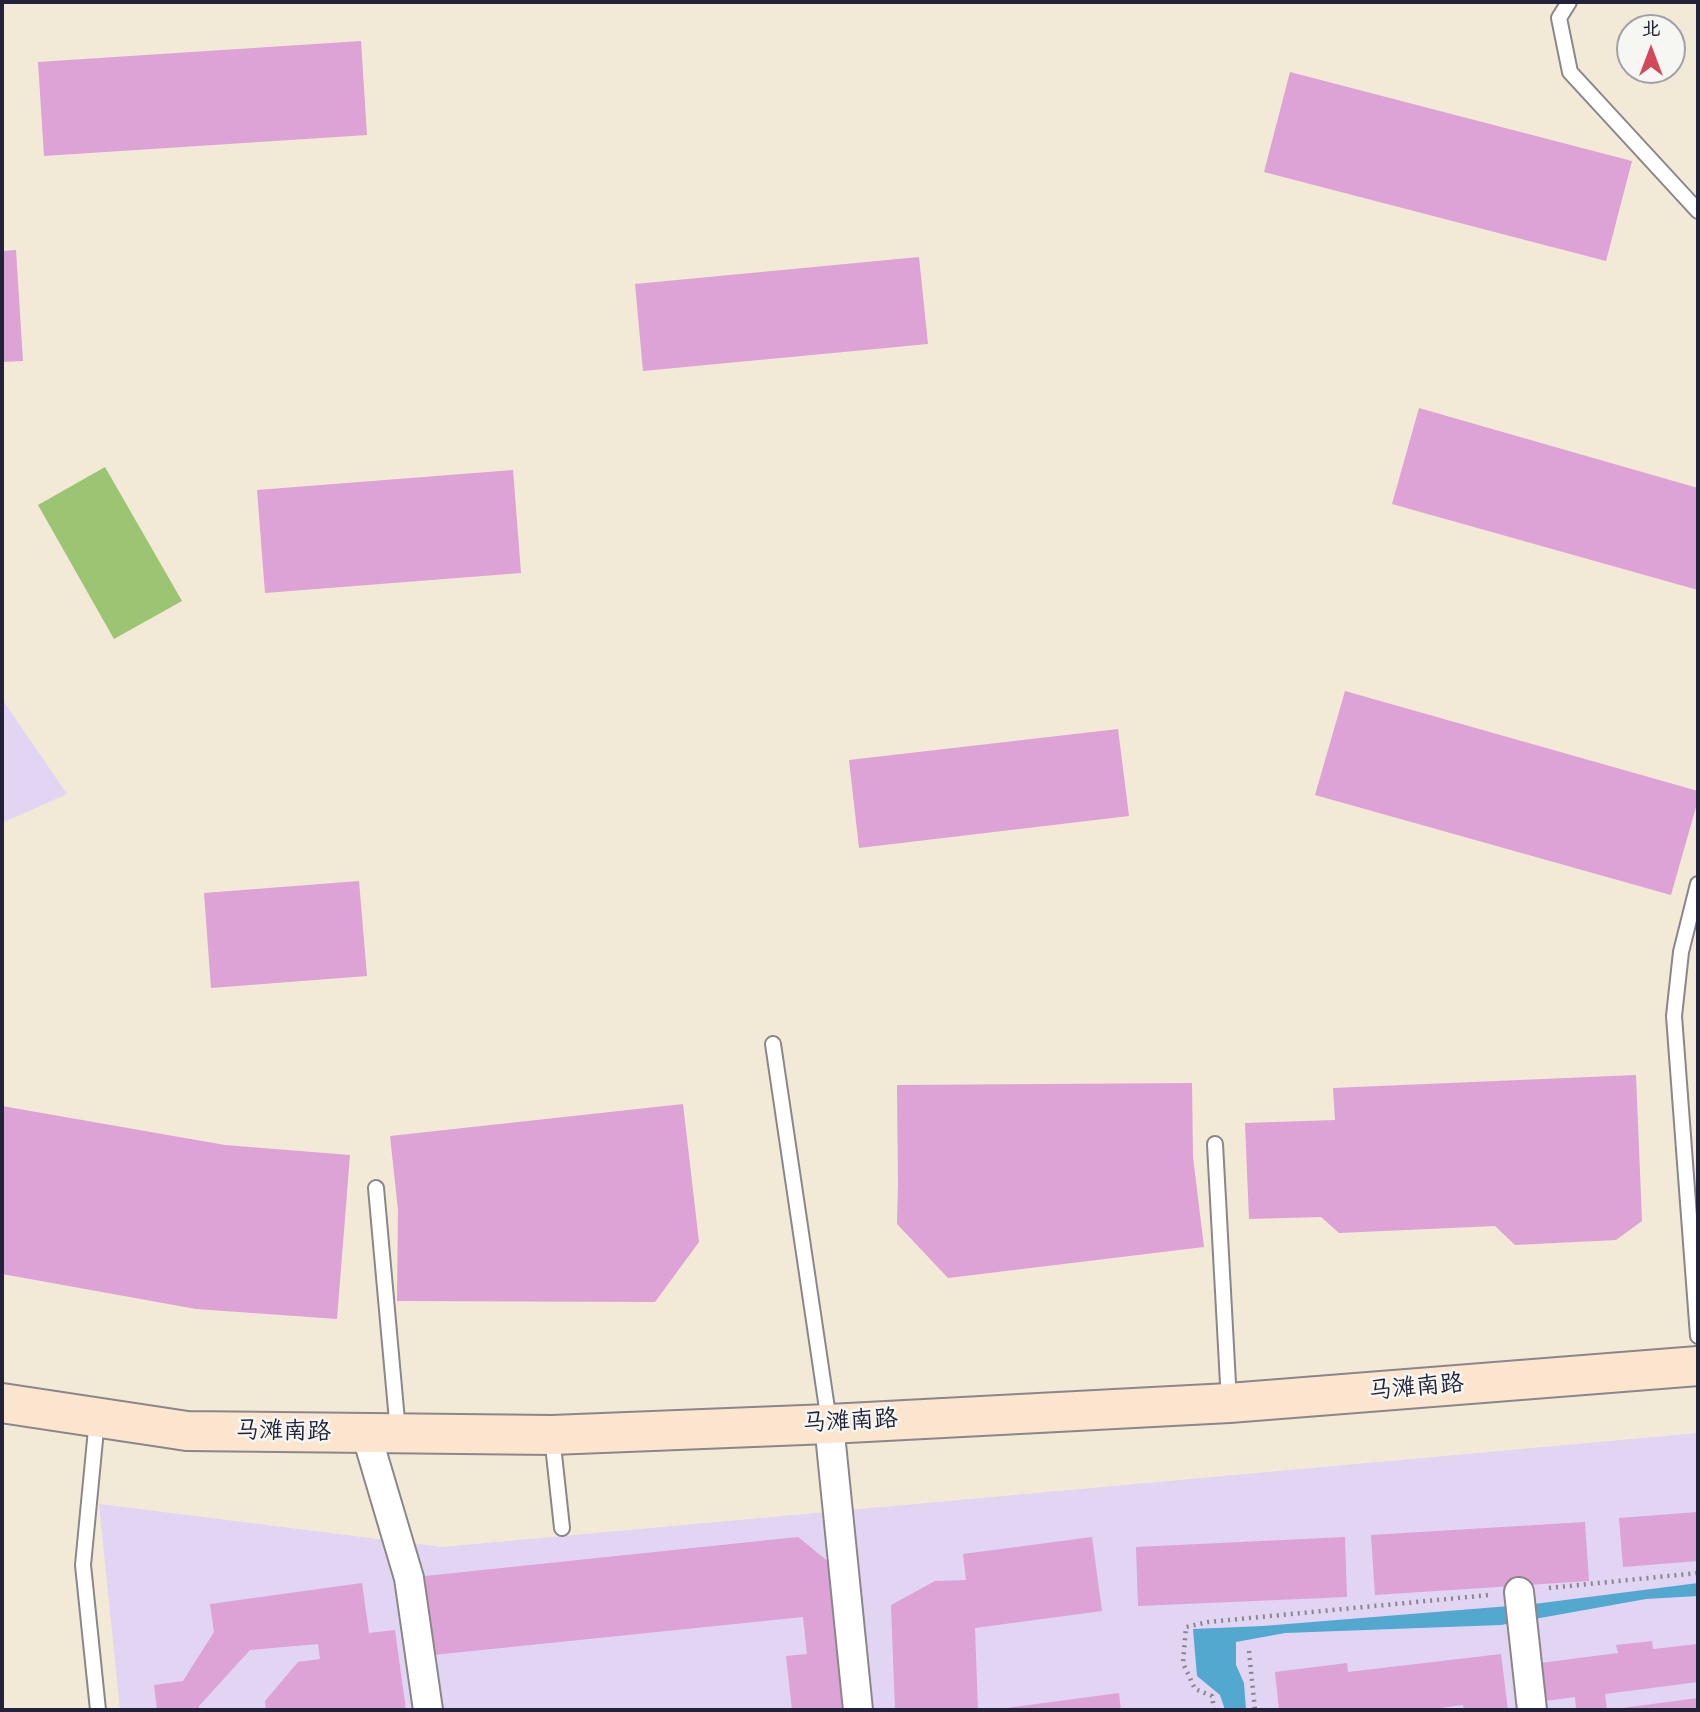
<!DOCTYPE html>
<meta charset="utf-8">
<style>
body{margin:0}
#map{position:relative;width:1700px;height:1712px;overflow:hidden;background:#f3e9d7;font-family:"Balsamiq Sans","LXGW WenKai TC",sans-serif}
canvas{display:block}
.frame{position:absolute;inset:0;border:4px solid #22223b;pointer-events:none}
.north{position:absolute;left:1616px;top:14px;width:70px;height:70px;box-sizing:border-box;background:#f6f6f2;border:2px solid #a1a1a9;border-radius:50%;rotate:0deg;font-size:19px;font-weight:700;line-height:28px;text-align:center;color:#22223b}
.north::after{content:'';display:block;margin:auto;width:24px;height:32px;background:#d1495b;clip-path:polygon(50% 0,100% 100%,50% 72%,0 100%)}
</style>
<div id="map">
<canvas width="1700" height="1712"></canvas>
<div class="frame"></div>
<div class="north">北</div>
</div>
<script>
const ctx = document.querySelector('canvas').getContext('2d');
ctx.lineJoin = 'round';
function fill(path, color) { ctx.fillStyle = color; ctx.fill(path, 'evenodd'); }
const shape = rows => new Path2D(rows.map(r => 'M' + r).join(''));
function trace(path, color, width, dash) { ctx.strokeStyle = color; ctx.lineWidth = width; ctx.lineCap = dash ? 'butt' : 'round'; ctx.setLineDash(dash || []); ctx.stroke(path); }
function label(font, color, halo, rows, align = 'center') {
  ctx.font = font + ' "Balsamiq Sans","LXGW WenKai TC",sans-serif'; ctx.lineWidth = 5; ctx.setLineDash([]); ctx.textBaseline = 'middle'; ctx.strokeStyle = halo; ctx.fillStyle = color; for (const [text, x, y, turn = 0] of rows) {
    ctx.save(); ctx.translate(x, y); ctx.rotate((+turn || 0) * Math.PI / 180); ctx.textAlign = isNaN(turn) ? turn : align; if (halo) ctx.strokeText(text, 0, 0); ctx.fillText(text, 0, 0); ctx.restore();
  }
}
fill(shape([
 [2,699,67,794,2,823],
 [1698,1433,1698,1710,120,1710,99,1504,442,1547]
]), '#e2d4f3');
fill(shape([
 [105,467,182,601,114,639,38,505]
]), '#9bc572');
fill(shape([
 [1698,1583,1698,1596,1646,1599,1501,1625,1285,1633,1236,1642,1236,1665,1244,1683,1246,1710,1225,1710,1220,1695,1197,1676,1193,1629,1263,1626,1534,1604]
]), '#53a8cf');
fill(shape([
 [361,41,367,135,44,156,38,62],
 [1290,72,1632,161,1606,261,1264,172],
 [16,250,23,361,2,362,2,251],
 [919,257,928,344,643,371,635,284],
 [1419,408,1698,488,1698,590,1392,504],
 [513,470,521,573,265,593,257,490],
 [1345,691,1698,791,1698,800,1671,895,1315,795],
 [1118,729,1129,816,859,848,849,760],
 [359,881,367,976,211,988,204,893],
 [1636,1075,1642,1221,1616,1240,1515,1245,1495,1226,1339,1233,1321,1217,1249,1219,1245,1123,1335,1120,1333,1088],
 [1192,1083,1193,1157,1204,1247,948,1278,897,1224,898,1184,897,1085],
 [683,1104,699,1242,655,1302,397,1301,398,1210,390,1136],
 [2,1106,225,1145,350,1155,337,1319,196,1309,2,1274],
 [1698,1512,1698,1561,1623,1567,1619,1518],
 [1585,1522,1589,1581,1375,1595,1371,1535],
 [798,1537,830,1563,846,1710,792,1710,786,1656,807,1654,803,1617,433,1655,425,1576],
 [1092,1537,1102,1611,975,1628,978,1710,895,1710,891,1605,935,1581,966,1580,963,1554],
 [1345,1537,1347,1597,1138,1606,1136,1547],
 [362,1583,369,1633,395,1630,406,1710,266,1710,265,1701,298,1662,320,1659,318,1644,250,1650,199,1706,199,1710,157,1710,154,1685,183,1681,214,1632,210,1604],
 [1652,1641,1653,1649,1698,1644,1698,1682,1605,1694,1607,1710,1576,1710,1575,1697,1545,1701,1540,1663,1618,1653,1616,1645],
 [1501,1654,1508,1710,1464,1710,1463,1705,1424,1710,1279,1710,1275,1672,1347,1663,1348,1672],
 [1119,1693,1121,1710,999,1710,999,1709],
 [1698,1698,1698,1710,1615,1710,1615,1709]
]), '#dda2d6');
const lane = shape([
 [1569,2,1559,18,1570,72,1698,211],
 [1698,884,1681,952,1674,1016,1698,1336],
 [773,1044,829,1422],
 [1215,1144,1229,1402],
 [376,1188,398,1432],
 [97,1419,83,1565,98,1710],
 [552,1436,562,1528]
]);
const street = shape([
 [829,1424,858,1710],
 [366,1433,409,1578,428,1710],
 [1519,1592,1532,1710]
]);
const secondary = shape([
 [2,1403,187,1431,552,1435,829,1424,1229,1403,1698,1366]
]);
trace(lane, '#8a8689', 18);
trace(street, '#8a8689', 32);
trace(secondary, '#8a8689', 42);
trace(shape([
 [1549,1588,1698,1573],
 [1249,1651,1255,1710],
 [1214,1710,1212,1696,1195,1689,1183,1663,1186,1627,1208,1622,1489,1595]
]), '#8a8689', 4.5, [2, 5]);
trace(lane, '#fff', 14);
trace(street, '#fff', 28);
trace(secondary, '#fce5cf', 38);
label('24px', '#22223b', '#f6f6f2', [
 ["马滩南路",1416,1388,-5],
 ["马滩南路",850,1422,-3],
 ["马滩南路",283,1432,1]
]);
</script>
